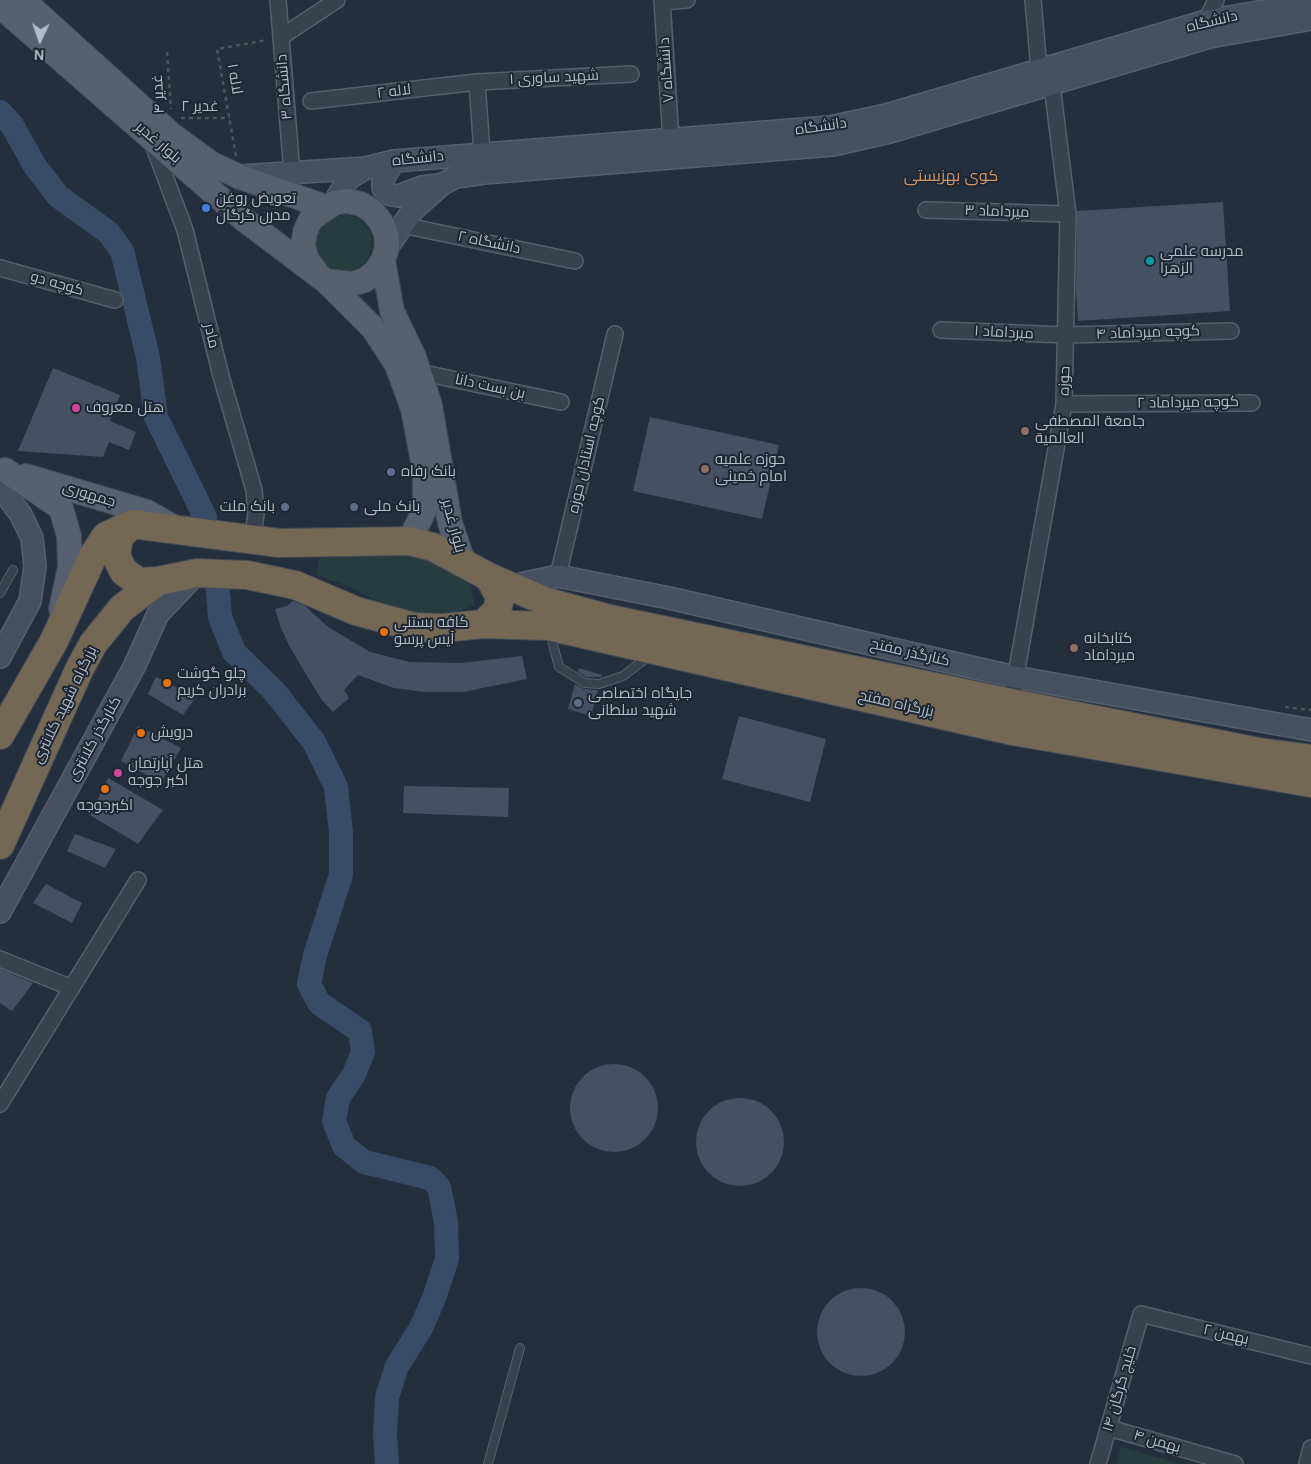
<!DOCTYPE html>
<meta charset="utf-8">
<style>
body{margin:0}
#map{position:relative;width:1311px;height:1464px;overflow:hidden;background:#242f3e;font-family:"DM Sans",sans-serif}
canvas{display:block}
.north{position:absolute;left:15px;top:15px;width:50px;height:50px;-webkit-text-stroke:4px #1d2633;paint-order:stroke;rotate:183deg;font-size:14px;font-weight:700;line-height:20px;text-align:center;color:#b4bcc9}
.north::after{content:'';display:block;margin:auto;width:18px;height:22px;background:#b4bcc9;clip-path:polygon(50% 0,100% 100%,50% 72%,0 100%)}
</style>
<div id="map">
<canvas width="1311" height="1464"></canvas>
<div class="north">N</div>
</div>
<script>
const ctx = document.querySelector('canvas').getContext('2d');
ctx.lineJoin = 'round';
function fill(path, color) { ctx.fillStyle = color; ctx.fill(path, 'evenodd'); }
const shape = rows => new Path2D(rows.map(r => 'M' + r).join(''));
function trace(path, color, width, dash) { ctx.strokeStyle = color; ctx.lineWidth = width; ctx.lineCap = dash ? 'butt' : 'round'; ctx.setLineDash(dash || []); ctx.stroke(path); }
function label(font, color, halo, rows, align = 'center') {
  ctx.font = font + ' "DM Sans",Cairo,sans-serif'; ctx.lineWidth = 4; ctx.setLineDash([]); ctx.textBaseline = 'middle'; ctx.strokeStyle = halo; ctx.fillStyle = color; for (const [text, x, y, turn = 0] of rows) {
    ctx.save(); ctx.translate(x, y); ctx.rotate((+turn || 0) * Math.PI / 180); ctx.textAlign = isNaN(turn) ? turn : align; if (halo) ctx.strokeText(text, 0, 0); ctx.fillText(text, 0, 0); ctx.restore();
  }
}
fill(shape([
 '316 243a28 28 0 1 1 56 0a28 28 0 1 1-56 0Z',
 [320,555,411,555,450,567,469,581,475,605,457,612,421,617,383,606,355,589,316,575],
 [1121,1447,1181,1464,1116,1464]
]), '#263c3f');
trace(shape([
 [0,112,12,125,35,166,58,196,109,233,122,251,148,357,156,417,205,517],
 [217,581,220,617,234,652,274,691,314,742,336,787,341,833,341,875,315,955,309,984,319,1003,360,1031,363,1052,354,1074,338,1098,334,1121,344,1146,364,1162,430,1178,439,1187,446,1222,447,1259,434,1298,421,1328,397,1366,387,1397,385,1435,387,1464]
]), '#394c67', 24);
fill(shape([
 [1223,202,1230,311,1078,321,1076,291,1077,211],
 [53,368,120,395,110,421,136,432,129,450,109,442,103,457,18,451],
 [650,417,779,445,762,519,633,491],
 [293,601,305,606,328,627,370,652,410,662,461,663,522,656,527,679,463,692,425,692,394,688,358,675,344,690,349,698,333,712,321,699,291,649,281,628,275,609,287,606],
 [579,668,602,675,601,677,587,677,578,672],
 [156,677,196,697,183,715,148,694],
 [575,684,584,689,598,690,591,716,568,709],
 [739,716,826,739,810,802,722,779],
 [138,726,181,748,161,783,121,761],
 [108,778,163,810,138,844,90,815],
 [404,786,509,788,508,817,403,813],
 [75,834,116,849,105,868,67,851],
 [46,884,82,903,72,923,33,903],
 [0,969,33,983,12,1011,0,1003],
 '570 1108a44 44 0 1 1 88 0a44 44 0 1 1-88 0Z',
 '696 1142a44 44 0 1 1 88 0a44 44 0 1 1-88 0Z',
 '817 1332a44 44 0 1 1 88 0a44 44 0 1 1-88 0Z'
]), '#455162');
const lane = shape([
 [0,593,13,570],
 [550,633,559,667,585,683,599,684,623,676,649,656],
 [488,1464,520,1348]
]);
const street = shape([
 [278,0,292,173],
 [662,0,671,140],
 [1033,0,1039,70],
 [662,2,687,0],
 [1206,21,1216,0],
 [281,37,337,0],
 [477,82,482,153],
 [311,101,477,82,631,74],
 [152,142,185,230,221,376,254,490,256,515,252,541],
 [926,210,1068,214],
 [402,225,575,261],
 [0,268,115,300],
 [941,330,1066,335,1231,331],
 [419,372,561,402],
 [1064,404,1252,403],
 [558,576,615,334],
 [1011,703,1064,404,1068,214,1052,85],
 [0,959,72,988],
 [0,1104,138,880],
 [1109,1428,1235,1464],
 [1098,1464,1141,1314,1311,1356],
 [1307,1464,1311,1448]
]);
const secondary = shape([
 [394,161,383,179,383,188,388,194,398,196,422,187,439,185],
 [241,176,366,168],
 [334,203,348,179,366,168,394,161,830,127,886,115,1206,21,1311,3],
 [387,248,413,210,441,185,456,177,484,173,833,145,890,132,1210,37,1311,19],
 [0,486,21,515,32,538,35,566,30,601,0,657],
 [511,586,558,576,669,598,1015,677,1311,730],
 [0,912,134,667,158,614,197,573]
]);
const primary = shape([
 [23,0,172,135,212,164,240,177,326,207],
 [0,6,246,221,320,277,326,281,352,284,365,280,376,271,383,260,387,248,386,234,381,222,372,211,361,204,347,201,334,203,311,219,305,232,303,246,307,260,320,277],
 [383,260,392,311,414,357,430,405,450,523,463,561],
 [326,281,373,328,397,365,413,409,425,472,425,509,409,541],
 [5,470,61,508,69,536,70,567,61,609],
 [26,476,147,512,175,528]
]);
const highway = shape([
 [131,525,119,537,116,556,124,572,139,582,158,581],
 [489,577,547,602,610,619,1011,703,1259,752,1311,759],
 [483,624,548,626,1013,731,1311,783],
 [0,735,54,641,93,556,106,536,132,524,279,543,409,541,433,547,489,577,500,597,497,611,483,624,444,628,414,627,356,611,295,585,247,575,197,573,158,581,122,608,93,644,80,668,0,845]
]);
trace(lane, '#565f6c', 10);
trace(street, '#565f6c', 18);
trace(secondary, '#565f6c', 24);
trace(primary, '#414a57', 26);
trace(highway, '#434c59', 30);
trace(shape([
 [167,52,171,109],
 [181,118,230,118],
 [236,156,217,49,267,40],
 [1285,707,1311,710]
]), '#44595c', 2.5, [4, 4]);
trace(lane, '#38414e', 8);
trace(street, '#38414e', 15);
trace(secondary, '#465061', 21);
trace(primary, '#56606e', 24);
trace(highway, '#746855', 28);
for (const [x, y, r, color] of [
 [206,208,5,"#3f7fe0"],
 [1150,261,5,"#0f9aa8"],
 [76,408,5,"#d1479c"],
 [1025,431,5,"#8d6e63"],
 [705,469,5,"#8d6e63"],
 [391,472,5,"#5c6f8a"],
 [285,507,5,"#5c6f8a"],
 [354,507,5,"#5c6f8a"],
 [384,632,5,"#e8710a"],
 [1074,648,5,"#8d6e63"],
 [167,683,5,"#e8710a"],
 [578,703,5,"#5c6f8a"],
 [141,733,5,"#e8710a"],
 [118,773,5,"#d1479c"],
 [105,789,5,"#e8710a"]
]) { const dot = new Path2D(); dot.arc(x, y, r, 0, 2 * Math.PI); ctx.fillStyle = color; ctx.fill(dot); trace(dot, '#1d2633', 2); }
label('15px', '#b4bcc9', '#1d2633', [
 ["دانشگاه",1212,22,-13],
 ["۷ دانشگاه",667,70,-94],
 ["۱ شهید ساوری",554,78,-3],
 ["۱ لاله",234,79,80],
 ["۳ دانشگاه",285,87,-95],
 ["۲ لاله",394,92,-7],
 ["۴ غدیر",159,94,-93],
 ["۲ غدیر",200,107],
 ["دانشگاه",821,127,-8],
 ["بلوار غدیر",158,143,41],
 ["دانشگاه",418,159,-6],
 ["۳ میرداماد",997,212,2],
 ["دانشگاه ۲",489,243,12],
 ["کوچه دو",57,284,16],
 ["۱ میرداماد",1004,333,3],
 ["کوچه میرداماد ۴",1148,333,-2],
 ["مادر",211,336,77],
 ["حوزه",1065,381,-88],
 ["بن بست دانا",490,387,12],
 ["کوچه میرداماد ۲",1188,403,-1],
 ["کوچه استادان حوزه",587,455,-77],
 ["جمهوری",89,495,17],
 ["بلوار غدیر",453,526,75],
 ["کنارگذر مفتح",910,653,13],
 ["بزرگراه مفتح",896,704,13],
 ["بزرگراه شهید کلانتری",65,705,-64],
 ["کنارگذر کلانتری",95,739,-61],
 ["بهمن ۲",1226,1335,13],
 ["خلیج گرگان ۱۴",1120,1389,-74],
 ["بهمن ۴",1157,1442,16]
]);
label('15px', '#b4bcc9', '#1d2633', [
 ["تعویض روغن",216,199],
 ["مدرن گرگان",216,216],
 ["مدرسه علمی",1160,252],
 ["الزهرا",1160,269],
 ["هتل معروف",86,408],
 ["جامعة المصطفی",1035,422],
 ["العالمیة",1035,439],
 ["حوزه علمیه",715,460],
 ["امام خمینی",715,477],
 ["بانک رفاه",401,472],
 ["بانک ملت",275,507,"right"],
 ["بانک ملی",364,507],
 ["کافه بستنی",394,623],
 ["آیس پرسو",394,640],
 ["کتابخانه",1084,639],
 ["میرداماد",1084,656],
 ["چلو گوشت",177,674],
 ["برادران کریم",177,691],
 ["جایگاه اختصاصی",588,694],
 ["شهید سلطانی",588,711],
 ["درویش",151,733],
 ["هتل آپارتمان",128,764],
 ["اکبر جوجه",128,781],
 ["اکبرجوجه",105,806,"center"]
], 'left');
label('16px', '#d59563', '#1d2633', [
 ["کوی بهزیستی",951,177]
]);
</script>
